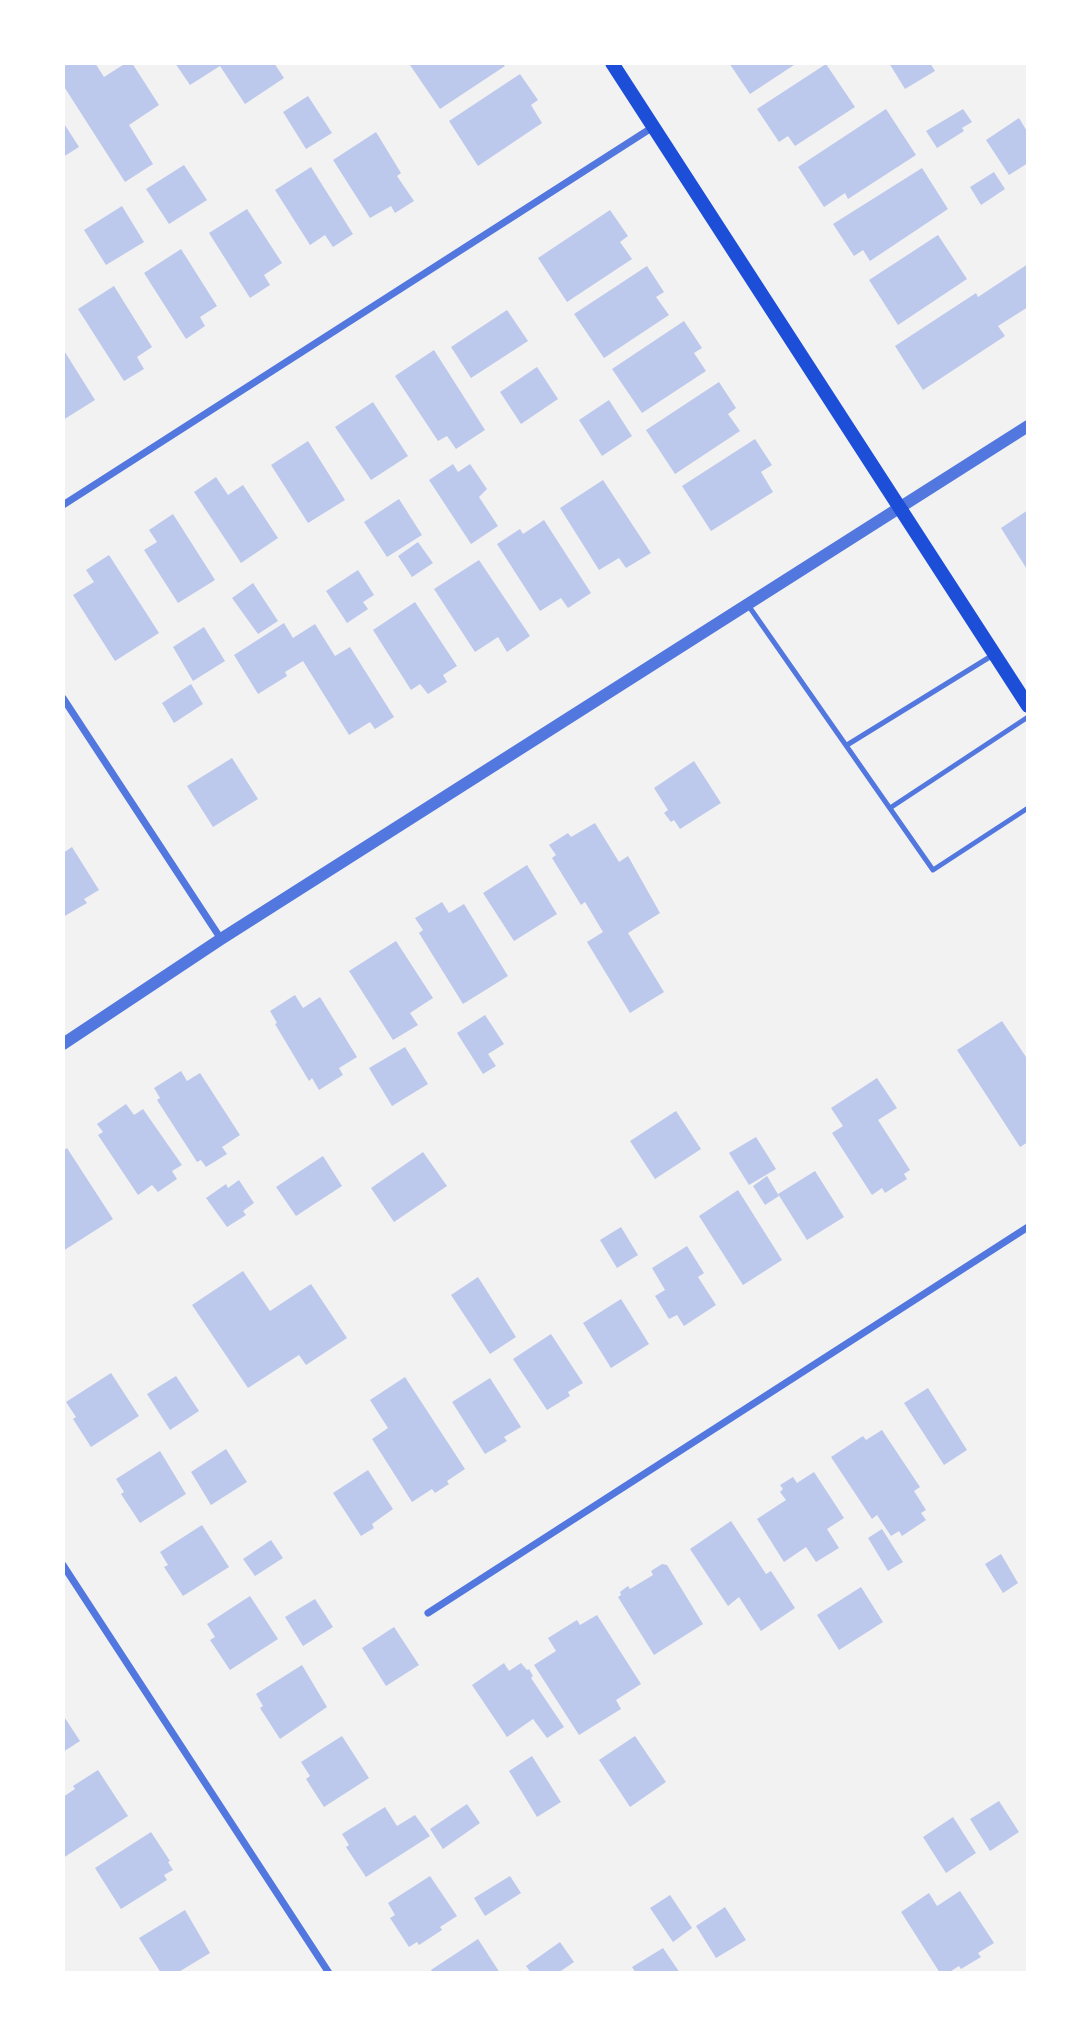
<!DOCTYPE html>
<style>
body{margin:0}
#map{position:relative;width:1091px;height:2036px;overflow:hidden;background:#f2f2f2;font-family:"Exo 2",sans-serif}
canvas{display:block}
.frame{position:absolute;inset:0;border:65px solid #fff;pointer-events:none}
</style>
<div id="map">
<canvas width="1091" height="2036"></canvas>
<div class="frame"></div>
</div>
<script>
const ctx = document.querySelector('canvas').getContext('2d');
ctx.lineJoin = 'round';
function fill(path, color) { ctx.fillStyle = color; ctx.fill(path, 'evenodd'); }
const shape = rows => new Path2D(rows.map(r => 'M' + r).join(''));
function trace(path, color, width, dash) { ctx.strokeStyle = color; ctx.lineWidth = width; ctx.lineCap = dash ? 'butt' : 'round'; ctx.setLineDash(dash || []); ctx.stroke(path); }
fill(shape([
 [69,63,95,63,104,77,126,63,132,63,159,105,129,125,153,164,125,182,63,85,63,67],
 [175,63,274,63,284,78,245,104,220,66,190,85],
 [413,63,502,63,505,66,440,109,410,65],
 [729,63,797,63,750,94],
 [889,63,930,63,935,71,905,89],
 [826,64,855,107,795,146,788,136,779,142,757,109],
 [520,74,538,100,531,105,542,123,478,166,449,121],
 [308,96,332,133,306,149,283,112],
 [886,109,916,155,848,199,845,193,824,207,798,167],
 [963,109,972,122,962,128,964,131,937,148,926,131],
 [1019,118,1028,133,1028,163,1009,175,986,140],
 [63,122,79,147,63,157],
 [376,132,401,173,397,176,414,201,395,213,391,206,370,218,333,160],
 [184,165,207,200,169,224,146,189],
 [311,167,353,234,333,247,325,235,310,245,275,190],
 [922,168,948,209,870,261,863,250,854,256,833,224],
 [994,172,1005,189,981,205,970,187],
 [122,206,144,242,106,265,84,230],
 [247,209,282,263,264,275,270,285,250,298,209,233],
 [610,210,628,236,620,242,632,259,567,302,538,258],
 [938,235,967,279,898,325,869,280],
 [181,249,217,306,200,317,205,326,186,339,144,273],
 [1028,264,1028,307,998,326,1005,336,923,390,895,346,976,293,978,297],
 [647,266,664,292,656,297,669,315,604,358,574,314],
 [114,286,152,347,137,357,144,369,124,381,78,309],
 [507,310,528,341,471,378,451,347],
 [684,321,702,348,694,353,706,371,642,413,612,369],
 [63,349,95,400,63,420],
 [434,350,485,430,456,449,447,436,438,441,395,376],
 [537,367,558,399,521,424,500,392],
 [719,382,736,408,728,414,740,431,675,474,646,430],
 [609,400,632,436,602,456,579,420],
 [373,402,408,456,371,480,335,427],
 [755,439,772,465,761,472,773,492,711,531,682,486],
 [308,441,345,500,308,523,271,465],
 [453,464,458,472,470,464,487,489,479,497,498,526,471,544,429,480],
 [216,477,228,495,243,485,278,538,241,563,194,492],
 [603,480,651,553,626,568,619,558,599,570,560,508],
 [399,499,422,535,387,557,364,522],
 [1028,510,1028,571,1001,528],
 [173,514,215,580,178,603,144,550,157,542,149,530],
 [544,520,591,593,568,608,561,598,540,611,497,544,520,529,523,534],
 [418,542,433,563,412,577,398,556],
 [109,555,159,633,115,661,73,595,94,582,86,570],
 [479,560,530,636,507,652,498,637,475,652,434,589],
 [358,570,374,595,363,602,368,609,347,623,326,591],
 [253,583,278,621,258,634,232,598],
 [415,602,457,666,443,675,447,682,428,694,420,684,411,690,373,630],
 [284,623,293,638,315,624,335,656,350,647,394,717,375,729,370,722,349,735,303,661,285,672,287,676,258,694,234,655],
 [204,627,225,661,193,681,173,647],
 [191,684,203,704,174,723,162,703],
 [232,758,258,799,213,827,187,786],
 [694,761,721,803,680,829,674,820,671,822,664,813,668,810,654,788],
 [595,823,619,862,628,856,660,913,628,933,664,992,630,1013,587,942,603,932,585,902,581,905,552,858,556,855,549,845,568,833,571,837],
 [72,847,99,890,84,899,87,903,63,917,63,853],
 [527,865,557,914,514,941,483,893],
 [442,902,449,913,464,904,508,976,463,1004,419,933,423,930,415,918],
 [396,941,433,998,410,1013,418,1025,393,1040,349,971],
 [295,995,303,1008,320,997,357,1057,339,1068,343,1075,319,1090,312,1078,309,1081,275,1024,277,1023,270,1011],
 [485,1015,504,1044,488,1054,496,1066,483,1074,457,1033],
 [1002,1021,1028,1060,1028,1142,1020,1147,957,1050],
 [405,1047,428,1084,392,1106,369,1068],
 [181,1071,187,1081,200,1073,240,1135,222,1147,227,1154,206,1167,201,1160,197,1162,157,1100,160,1098,154,1088],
 [877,1078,897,1108,878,1120,910,1170,904,1174,907,1179,885,1193,882,1188,872,1195,832,1133,843,1126,831,1108],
 [126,1104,134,1115,143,1109,182,1165,172,1171,177,1179,158,1192,152,1185,138,1195,98,1135,103,1132,97,1124],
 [676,1111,701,1149,655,1179,630,1141],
 [756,1137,776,1169,749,1185,729,1153],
 [67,1148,113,1219,63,1251,63,1151],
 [423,1152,447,1186,394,1222,371,1188],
 [323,1156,342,1186,296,1216,276,1187],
 [815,1171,844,1217,807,1240,778,1194],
 [767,1176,779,1196,765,1205,753,1186],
 [239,1180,254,1203,243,1211,246,1215,227,1227,206,1198,226,1184,228,1188],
 [738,1190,782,1260,743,1285,699,1216],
 [621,1227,638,1255,617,1268,600,1240],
 [687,1246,704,1273,698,1277,716,1305,684,1326,677,1315,669,1319,655,1296,665,1290,652,1268],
 [243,1271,270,1311,311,1284,347,1338,306,1365,299,1355,248,1388,192,1305],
 [478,1277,516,1337,490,1354,451,1295],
 [621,1299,649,1344,611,1368,583,1323],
 [551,1334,583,1383,568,1392,570,1396,547,1410,513,1359],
 [111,1373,139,1416,91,1447,73,1419,76,1417,66,1402],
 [176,1376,199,1411,170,1430,147,1394],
 [405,1377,465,1469,447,1481,449,1484,435,1493,432,1489,412,1502,372,1439,388,1428,370,1400],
 [490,1378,521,1427,504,1437,507,1441,485,1454,452,1402],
 [928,1388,967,1450,944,1465,904,1403],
 [882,1430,920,1487,914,1491,926,1510,921,1513,926,1520,902,1536,899,1531,891,1536,877,1515,872,1519,831,1457,863,1436,866,1440],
 [226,1449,247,1482,211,1505,191,1472],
 [160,1451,186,1494,140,1523,121,1494,124,1492,116,1479],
 [368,1470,393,1509,372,1524,374,1528,361,1536,333,1493],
 [814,1472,844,1518,827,1529,839,1548,816,1562,806,1547,784,1562,757,1519,786,1500,780,1492,783,1489,780,1485,793,1477,797,1483],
 [731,1521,766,1574,771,1571,795,1608,761,1631,739,1597,728,1606,690,1549],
 [202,1525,229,1567,183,1596,164,1567,168,1565,160,1552],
 [882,1529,903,1562,888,1571,868,1538],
 [271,1540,283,1558,255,1576,243,1559],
 [1001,1554,1018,1583,1003,1593,985,1564],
 [662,1564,667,1565,703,1624,654,1655,618,1597,621,1595,620,1592,628,1586,630,1589,653,1575,651,1571],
 [861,1587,883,1622,839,1650,817,1615],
 [250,1596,278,1639,230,1670,210,1640,215,1637,207,1624],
 [315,1599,333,1627,303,1646,285,1617],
 [597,1615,641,1684,616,1700,621,1709,579,1735,534,1665,556,1651,548,1638,577,1620,580,1625],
 [394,1627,419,1665,386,1686,362,1648],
 [504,1663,509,1671,521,1663,527,1670,529,1669,533,1676,531,1678,564,1727,547,1738,533,1719,507,1737,472,1685],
 [302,1665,327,1707,280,1739,260,1708,263,1706,256,1694],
 [63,1715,80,1741,63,1752],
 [342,1736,369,1778,324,1807,306,1779,310,1776,301,1762],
 [635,1736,666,1782,630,1807,599,1760],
 [532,1756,561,1802,537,1817,509,1771],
 [98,1770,128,1816,63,1858,63,1797,75,1789,73,1786],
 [999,1801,1019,1832,990,1851,970,1819],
 [467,1804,480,1823,443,1849,430,1829],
 [385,1807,397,1826,415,1815,430,1836,366,1877,346,1847,349,1845,342,1834],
 [953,1817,976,1853,946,1873,923,1837],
 [151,1832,170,1861,168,1862,173,1870,164,1875,167,1880,121,1909,95,1868],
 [430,1876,457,1916,440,1927,442,1930,419,1945,417,1942,409,1947,390,1918,395,1915,388,1903],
 [510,1876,521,1893,485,1916,474,1898],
 [960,1891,994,1943,978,1953,981,1957,961,1969,959,1966,948,1973,940,1973,901,1912,929,1893,937,1906],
 [670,1895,692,1928,673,1942,650,1908],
 [725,1907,746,1940,716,1958,696,1926],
 [185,1910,210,1953,177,1973,161,1973,139,1938],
 [478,1939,500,1973,433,1973,431,1970],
 [560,1942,574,1962,558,1973,531,1973,526,1966],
 [663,1948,680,1973,636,1973,632,1967]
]), '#bdc9ec');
trace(shape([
 [748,605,933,870,1028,808],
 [847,745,993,655],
 [890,808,1028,717]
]), '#5277de', 5);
trace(shape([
 [63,505,653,127],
 [63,698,221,939],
 [63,1565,329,1973],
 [428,1613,1028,1227]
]), '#5277de', 7);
trace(shape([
 [63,1044,221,939,1028,426]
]), '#5277de', 12);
trace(shape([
 [612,63,1028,706]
]), '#1d4ed8', 14);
</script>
